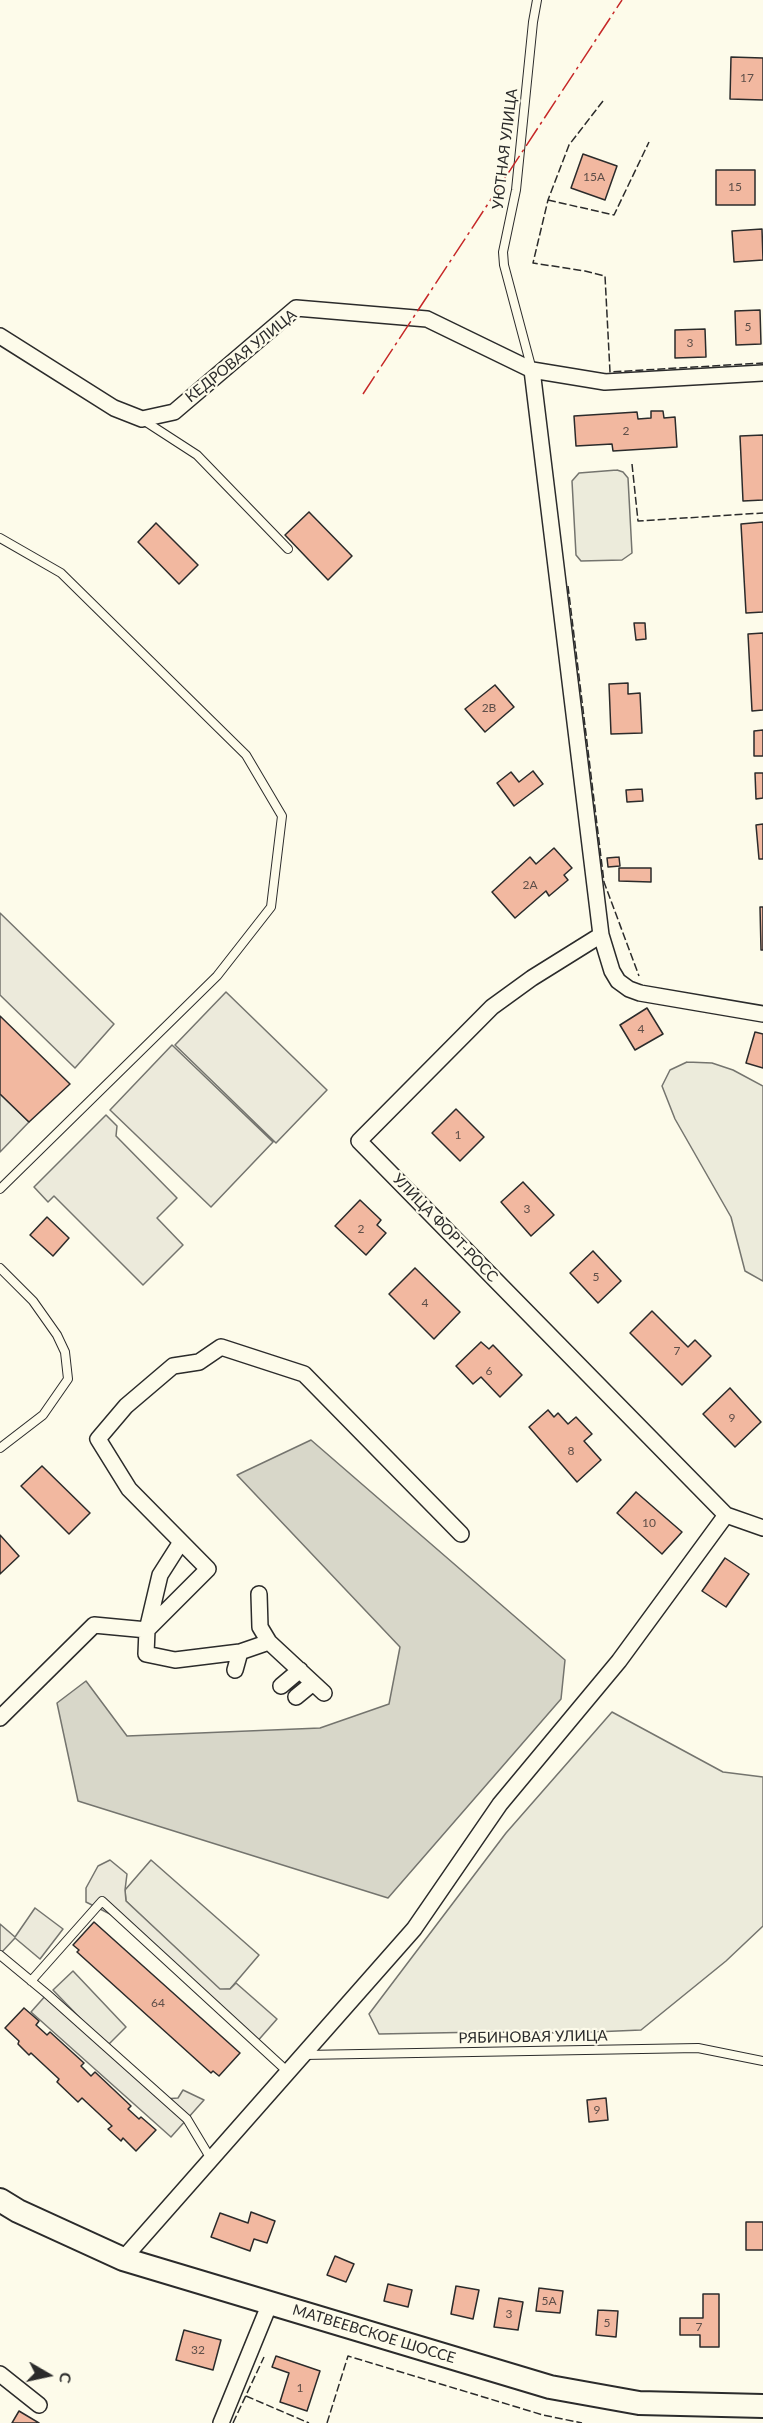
<!DOCTYPE html>
<meta charset="utf-8">
<style>
body{margin:0}
#map{position:relative;width:763px;height:2423px;overflow:hidden;background:#fdfbea;font-family:Lato,sans-serif}
canvas{display:block}
.north{position:absolute;left:18px;top:2345px;width:60px;height:60px;-webkit-text-stroke:4px #fdfbea;paint-order:stroke;rotate:99deg;font-size:16px;font-weight:700;line-height:24px;text-align:center;color:#2b2b2b}
.north::after{content:'';display:block;margin:auto;width:21px;height:27px;background:#2b2b2b;clip-path:polygon(50% 0,100% 100%,50% 72%,0 100%)}
</style>
<div id="map">
<canvas width="763" height="2423"></canvas>
<div class="north">С</div>
</div>
<script>
const ctx = document.querySelector('canvas').getContext('2d');
ctx.lineJoin = 'round';
function fill(path, color) { ctx.fillStyle = color; ctx.fill(path, 'evenodd'); }
const shape = rows => new Path2D(rows.map(r => 'M' + r).join(''));
function trace(path, color, width, dash) { ctx.strokeStyle = color; ctx.lineWidth = width; ctx.lineCap = dash ? 'butt' : 'round'; ctx.setLineDash(dash || []); ctx.stroke(path); }
function label(font, color, halo, rows, align = 'center') {
  ctx.font = font + ' Lato,sans-serif'; ctx.lineWidth = 4.5; ctx.setLineDash([]); ctx.textBaseline = 'middle'; ctx.strokeStyle = halo; ctx.fillStyle = color; for (const [text, x, y, turn = 0] of rows) {
    ctx.save(); ctx.translate(x, y); ctx.rotate((+turn || 0) * Math.PI / 180); ctx.textAlign = isNaN(turn) ? turn : align; if (halo) ctx.strokeText(text, 0, 0); ctx.fillText(text, 0, 0); ctx.restore();
  }
}
const green = shape([
 [617,470,623,472,628,478,632,553,622,560,581,561,576,555,572,481,579,473,617,470],
 [687,1062,712,1063,733,1070,763,1086,763,1281,745,1271,731,1217,675,1119,662,1086,670,1070,687,1062],
 [612,1712,723,1772,763,1777,763,1926,726,1961,641,2030,570,2033,485,2032,379,2034,369,2014,506,1833,612,1712],
 [151,1860,259,1955,230,1989,220,1990,126,1901,125,1890,151,1860],
 [73,1971,126,2027,107,2046,53,1990,73,1971]
]);
fill(green, '#ecebdb');
trace(green, '#74746e', 1.5);
const parking = shape([
 [0,913,114,1024,75,1068,0,995,0,913],
 [226,992,327,1090,276,1143,175,1045,226,992],
 [172,1045,273,1142,211,1207,110,1110,172,1045],
 [0,1094,29,1122,0,1152,0,1094],
 [106,1115,117,1126,116,1136,177,1198,157,1218,183,1245,143,1285,54,1196,48,1202,34,1187,106,1115],
 [110,1860,127,1874,125,1890,126,1901,220,1989,230,1989,236,1983,277,2019,255,2044,112,1915,86,1902,86,1888,98,1866,110,1860],
 [35,1908,63,1929,40,1959,15,1938,0,1954,0,1924,15,1937,35,1908],
 [47,1994,164,2099,178,2098,183,2090,204,2100,171,2137,31,2012,47,1994]
]);
fill(parking, '#eceadb');
trace(parking, '#74746e', 1.5);
const water = shape([
 [311,1440,565,1660,561,1699,388,1898,78,1801,57,1703,86,1681,127,1736,320,1728,389,1704,400,1647,237,1475,311,1440]
]);
fill(water, '#d8d7c9');
trace(water, '#74746e', 1.5);
const building = shape([
 [731,57,763,58,763,100,730,99,731,57],
 [583,154,617,166,605,200,571,188,583,154],
 [716,170,755,170,755,205,716,205,716,170],
 [762,229,763,260,734,262,732,231,762,229],
 [760,310,761,344,736,345,735,311,760,310],
 [705,329,706,357,675,358,675,330,705,329],
 [651,411,663,411,664,418,675,417,677,447,613,451,612,444,576,446,574,416,637,412,638,419,651,418,651,411],
 [763,435,763,500,743,501,740,436,763,435],
 [309,512,352,556,328,580,285,535,309,512],
 [763,522,763,612,746,613,741,524,763,522],
 [156,523,198,565,179,584,138,542,156,523],
 [634,623,645,623,646,639,636,640,634,623],
 [763,633,763,710,752,711,748,634,763,633],
 [628,683,628,694,640,693,642,733,611,734,609,684,628,683],
 [495,685,514,707,485,732,465,709,495,685],
 [763,730,763,756,754,756,754,731,763,730],
 [533,771,543,784,514,806,497,783,511,772,519,782,533,771],
 [755,773,763,773,763,798,756,799,755,773],
 [642,789,643,801,627,802,626,790,642,789],
 [763,824,763,859,759,859,756,825,763,824],
 [554,848,572,868,564,875,568,880,549,896,546,891,515,918,492,892,530,857,536,864,554,848],
 [619,857,620,866,608,867,607,858,619,857],
 [619,868,651,868,651,882,619,881,619,868],
 [760,907,763,907,763,950,761,950,760,907],
 [647,1008,663,1034,635,1050,620,1025,647,1008],
 [0,1016,70,1084,29,1122,0,1094,0,1016],
 [755,1032,763,1034,763,1068,746,1063,755,1032],
 [456,1109,484,1137,460,1161,432,1133,456,1109],
 [523,1182,554,1215,531,1236,501,1202,523,1182],
 [360,1200,381,1220,377,1225,386,1233,366,1255,335,1226,360,1200],
 [47,1217,69,1238,53,1256,30,1235,47,1217],
 [593,1251,621,1281,598,1303,570,1273,593,1251],
 [415,1268,460,1312,434,1339,389,1294,415,1268],
 [652,1311,688,1347,695,1340,711,1356,682,1385,630,1333,652,1311],
 [481,1342,489,1349,493,1345,522,1375,500,1397,481,1377,473,1384,456,1366,481,1342],
 [730,1388,761,1422,735,1447,703,1414,730,1388],
 [548,1410,554,1417,558,1413,568,1424,576,1417,592,1434,584,1441,601,1460,577,1482,529,1427,548,1410],
 [42,1466,90,1513,69,1534,21,1486,42,1466],
 [636,1492,682,1532,662,1554,617,1513,636,1492],
 [0,1535,19,1556,0,1574,0,1535],
 [725,1558,749,1574,726,1607,702,1591,725,1558],
 [94,1922,240,2053,219,2076,213,2071,211,2073,77,1952,79,1950,73,1945,94,1922],
 [24,2008,39,2021,36,2025,47,2035,50,2032,84,2063,81,2066,91,2076,95,2072,131,2106,128,2109,139,2119,141,2117,156,2130,136,2151,123,2138,121,2141,108,2129,112,2126,82,2098,78,2102,57,2082,59,2079,31,2053,29,2055,18,2044,19,2041,5,2028,24,2008],
 [606,2098,608,2120,589,2122,587,2100,606,2098],
 [251,2212,275,2221,267,2243,254,2239,250,2251,211,2237,220,2213,248,2223,251,2212],
 [746,2222,763,2222,763,2250,746,2250,746,2222],
 [335,2256,354,2264,346,2282,327,2275,335,2256],
 [388,2284,412,2290,408,2307,384,2301,388,2284],
 [456,2286,479,2290,473,2319,451,2314,456,2286],
 [539,2288,563,2291,560,2313,536,2311,539,2288],
 [703,2294,719,2294,719,2347,700,2347,700,2335,680,2335,680,2318,703,2318,703,2294],
 [499,2298,523,2302,518,2330,494,2327,499,2298],
 [598,2310,618,2311,616,2337,596,2335,598,2310],
 [184,2330,221,2340,213,2370,176,2360,184,2330],
 [276,2356,320,2371,307,2411,280,2402,289,2373,272,2367,276,2356],
 [19,2411,39,2423,12,2423,19,2411]
]);
fill(building, '#f2b8a0');
trace(building, '#2b2b2b', 1.5);
const service = shape([
 [532,370,504,265,503,252,516,190,533,22,537,0],
 [143,420,197,455,288,549],
 [0,538,61,573,246,755,282,816,271,907,217,976,0,1189],
 [0,1268,33,1301,57,1335,65,1352,68,1379,43,1415,0,1448],
 [0,1955,47,1994,187,2119,211,2159],
 [31,1981,102,1901,288,2072],
 [304,2055,698,2048,763,2061]
]);
const minor = shape([
 [0,336,114,408,142,419,174,412,296,308,427,319,532,370,605,382,763,373],
 [532,370,601,935,612,971,618,981,629,989,640,993,763,1014],
 [601,935,532,978,492,1007,359,1141,726,1515,763,1528],
 [259,1594,260,1627,269,1642],
 [147,1630,208,1569,129,1489,98,1439,126,1406,173,1366,199,1362,221,1347,304,1374,461,1534],
 [147,1630,160,1575,181,1542],
 [235,1670,240,1652],
 [281,1686,300,1670],
 [296,1697,313,1683],
 [0,1718,94,1625,147,1630,146,1654,175,1660,240,1652,269,1642,324,1693],
 [123,2259,414,1929,500,1804,619,1661,726,1515],
 [0,2374,39,2405],
 [221,2423,270,2303]
]);
const secondary = shape([
 [0,2200,18,2211,123,2259,550,2387,639,2403,763,2406]
]);
trace(service, '#2b2b2b', 10);
trace(minor, '#2b2b2b', 18);
trace(secondary, '#2b2b2b', 26);
trace(service, '#fdfbea', 8);
trace(minor, '#fdfbea', 15);
trace(secondary, '#fdfbea', 22);
trace(shape([
 [603,101,569,145,548,200,533,263,585,271,605,276,610,372,763,363],
 [548,200,614,215,649,142],
 [632,464,638,521,763,513],
 [568,586,604,882,639,976],
 [246,2396,309,2423],
 [233,2423,264,2357],
 [327,2423,348,2356,543,2415,582,2423]
]), '#2b2b2b', 1.5, [8, 3]);
trace(shape([
 [363,394,622,0]
]), '#c62828', 1.5, [21, 4.5, 3, 4.5]);
label('12px', '#5d4e48', null, [
 ["17",747,78],
 ["15А",594,177],
 ["15",735,187],
 ["5",748,327],
 ["3",690,343],
 ["2",626,431],
 ["2В",489,708],
 ["2А",530,885],
 ["4",641,1029],
 ["1",458,1135],
 ["3",527,1209],
 ["2",361,1229],
 ["5",596,1277],
 ["4",425,1303],
 ["7",677,1351],
 ["6",489,1371],
 ["9",732,1418],
 ["8",571,1451],
 ["10",649,1523],
 ["64",158,2003],
 ["9",597,2110],
 ["5А",549,2301],
 ["3",509,2314],
 ["5",607,2323],
 ["7",699,2327],
 ["32",198,2350],
 ["1",300,2388]
]);
label('15px', '#2b2b2b', '#fdfbea', [
 ["УЮТНАЯ УЛИЦА",505,149,-83],
 ["КЕДРОВАЯ УЛИЦА",241,356,-39],
 ["УЛИЦА ФОРТ-РОСС",445,1228,46],
 ["РЯБИНОВАЯ УЛИЦА",533,2037,-1],
 ["МАТВЕЕВСКОЕ ШОССЕ",374,2334,17]
]);
</script>
